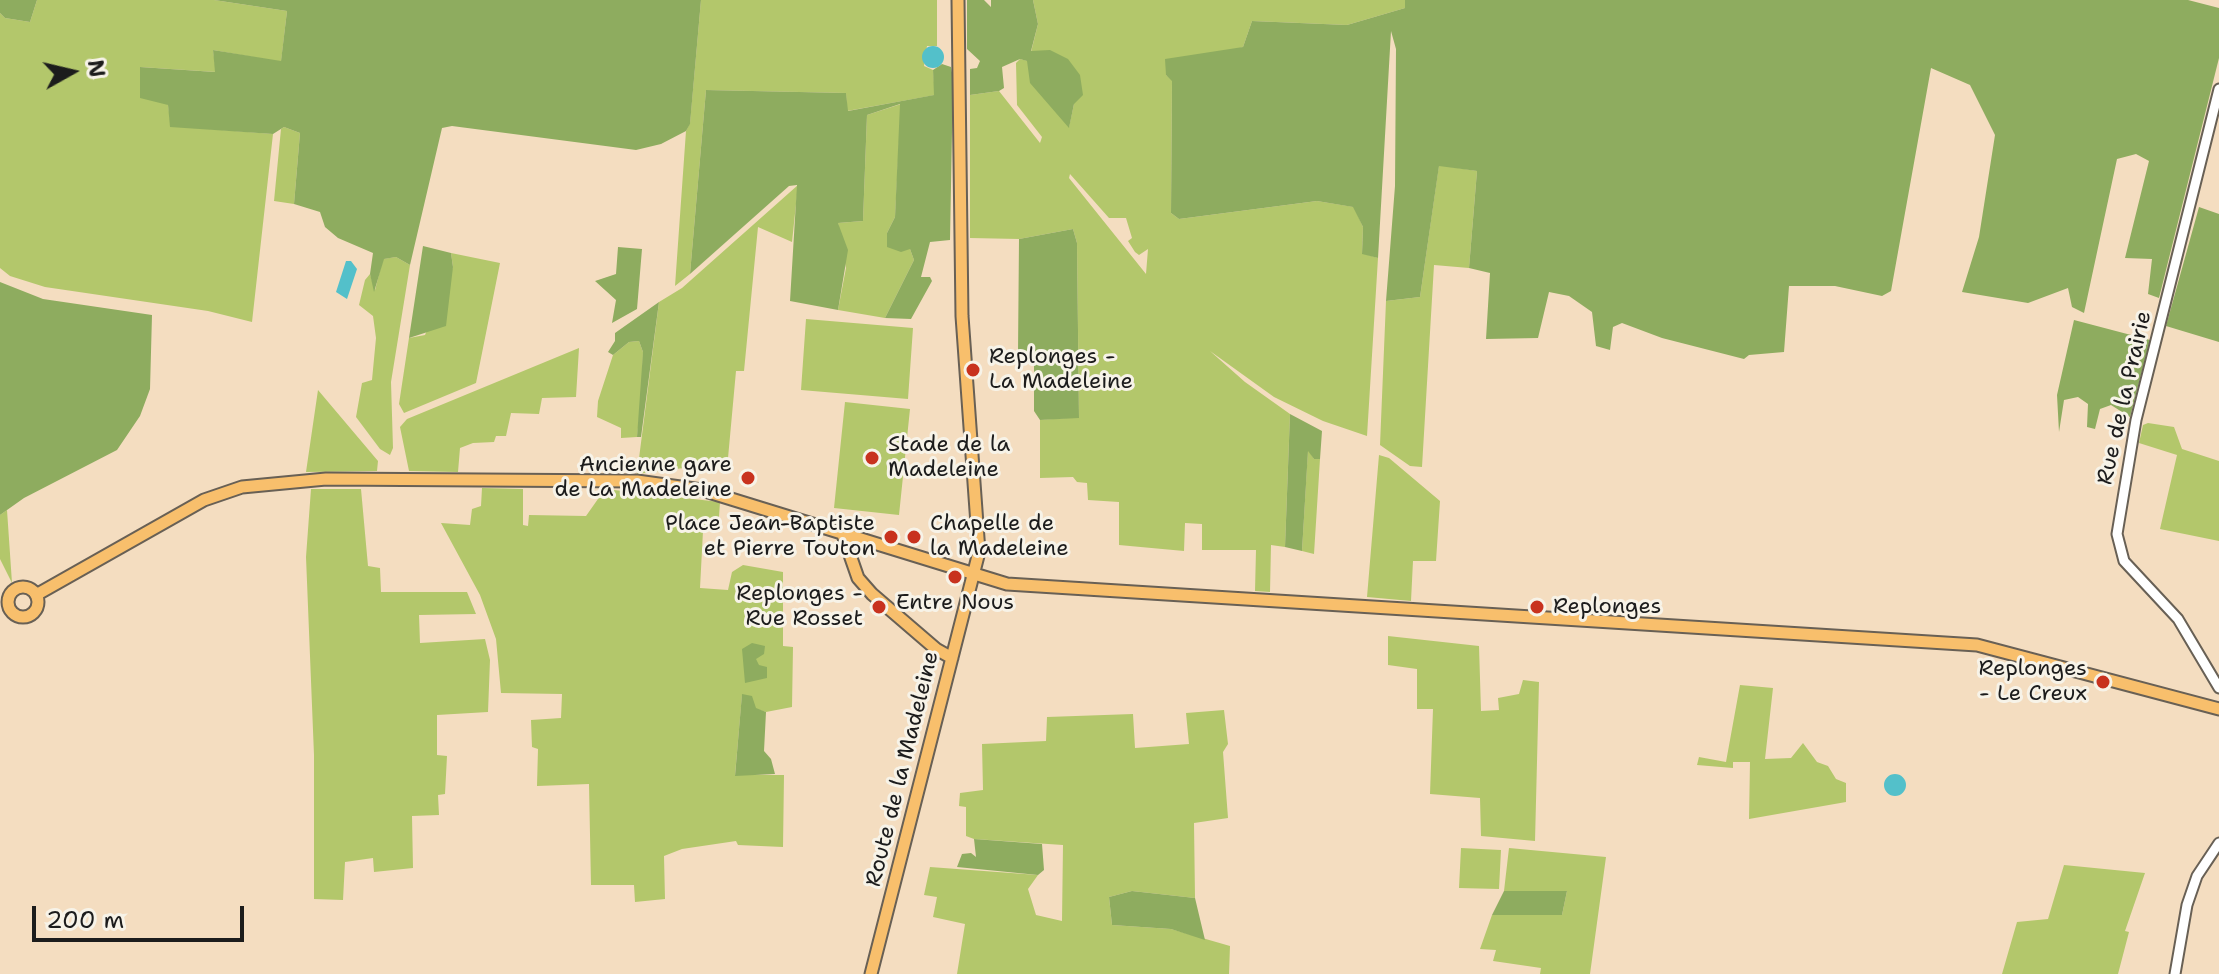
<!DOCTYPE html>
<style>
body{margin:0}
#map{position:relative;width:2219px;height:974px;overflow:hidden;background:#f4ddc0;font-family:"Shantell Sans",sans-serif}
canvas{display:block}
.north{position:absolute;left:32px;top:32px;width:80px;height:80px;-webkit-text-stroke:6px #f7f3e8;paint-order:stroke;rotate:82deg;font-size:22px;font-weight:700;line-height:32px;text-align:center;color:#1c1c1c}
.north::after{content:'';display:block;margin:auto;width:28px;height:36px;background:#1c1c1c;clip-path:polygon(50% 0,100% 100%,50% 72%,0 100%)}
.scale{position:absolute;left:32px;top:906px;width:212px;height:36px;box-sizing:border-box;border:4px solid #1c1c1c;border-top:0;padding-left:10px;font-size:24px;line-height:28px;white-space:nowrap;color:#1c1c1c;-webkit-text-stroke:6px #f7f3e8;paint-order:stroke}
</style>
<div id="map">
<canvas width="2219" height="974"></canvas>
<div class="north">N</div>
<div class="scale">200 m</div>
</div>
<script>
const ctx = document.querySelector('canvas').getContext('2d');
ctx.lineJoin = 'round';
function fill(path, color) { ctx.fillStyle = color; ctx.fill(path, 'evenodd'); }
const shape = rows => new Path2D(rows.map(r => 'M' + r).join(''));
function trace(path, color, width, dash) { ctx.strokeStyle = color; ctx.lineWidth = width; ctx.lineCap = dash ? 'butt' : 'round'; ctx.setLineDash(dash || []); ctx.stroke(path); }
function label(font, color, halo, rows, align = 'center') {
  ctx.font = font + ' "Shantell Sans",sans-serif'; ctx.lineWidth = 6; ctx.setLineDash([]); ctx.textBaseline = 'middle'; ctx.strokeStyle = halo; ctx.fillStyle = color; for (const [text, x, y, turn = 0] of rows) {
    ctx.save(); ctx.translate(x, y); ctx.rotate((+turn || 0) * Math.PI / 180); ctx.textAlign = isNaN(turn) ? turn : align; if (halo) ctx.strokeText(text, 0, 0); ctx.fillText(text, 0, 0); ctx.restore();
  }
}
fill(shape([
 [37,0,214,0,287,11,281,62,213,50,216,72,140,67,168,105,171,126,273,134,252,322,208,311,45,287,10,276,0,268,0,13,5,18,30,22],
 [701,0,937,0,937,46,927,46,924,66,933,70,935,95,847,111,846,93,706,90,690,274,675,286,686,131,690,123],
 [1033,0,1405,0,1405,8,1347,25,1252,21,1243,47,1166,75,1172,80,1171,213,1179,219,1317,201,1354,207,1363,227,1362,253,1378,258,1367,436,1323,421,1274,397,1210,351,1245,382,1290,414,1285,547,1271,545,1270,592,1255,591,1256,550,1202,550,1202,524,1185,523,1184,551,1119,545,1119,502,1088,500,1087,483,1077,482,1073,477,1040,478,1040,420,1079,417,1077,243,1073,229,1019,239,970,238,970,95,999,91,1040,143,1042,137,1017,105,1016,63,1020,59,1028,61,1069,127,1074,104,1031,52,1038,24],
 [1070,174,1109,218,1126,218,1132,238,1128,241,1135,252,1139,255,1148,249,1146,274,1069,178],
 [901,104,895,217,887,233,910,249,914,260,885,318,838,310,846,268,838,223,863,221,867,115],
 [284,127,300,133,294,204,274,201,281,129],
 [1439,165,1477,171,1469,268,1434,265,1422,467,1410,466,1380,445,1386,301,1420,297],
 [798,185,792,242,758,227,744,371,736,371,728,458,707,465,637,474,659,302,682,288],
 [451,253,500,263,476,383,404,413,399,404,409,338,425,335,453,267],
 [396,257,410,265,391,382,393,448,390,455,380,449,356,417,362,383,372,380,376,338,373,316,359,305,365,280,370,274,375,290,383,259],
 [806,319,913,328,908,399,801,390],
 [639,341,643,352,642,391,637,437,621,438,621,428,597,417,598,401,613,355,629,342],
 [579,348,576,397,542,398,539,414,511,413,506,436,496,436,494,442,473,443,460,448,458,472,409,471,400,427,407,419],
 [318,390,378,461,377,471,306,472],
 [845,402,910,409,899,515,834,508],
 [2148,423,2174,427,2182,449,2219,461,2219,541,2160,529,2177,455,2139,443,2143,425],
 [1308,449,1314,459,1320,459,1314,554,1302,551],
 [1379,455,1389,458,1440,501,1436,561,1413,561,1411,601,1367,597],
 [482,488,523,489,523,525,528,526,529,515,586,516,605,489,720,502,718,531,703,531,700,588,728,590,732,572,743,565,783,572,783,646,793,647,792,707,766,712,756,709,742,695,735,775,784,775,783,847,738,845,736,841,682,849,664,856,665,899,635,902,634,885,591,885,589,784,537,786,538,749,532,747,531,720,561,718,562,694,501,693,496,639,480,595,441,523,470,525,472,509,481,506],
 [311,489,361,489,368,566,380,568,381,592,467,592,476,614,419,615,420,643,485,639,490,660,488,712,437,715,437,755,447,756,445,794,438,795,439,815,412,816,413,868,374,872,373,858,345,862,343,900,314,899,314,755,306,557],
 [7,510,12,583,0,559,0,515],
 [1388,636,1479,646,1481,711,1499,710,1498,698,1519,694,1523,680,1539,682,1535,841,1481,836,1480,798,1430,794,1433,709,1417,709,1417,669,1388,665],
 [1740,685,1773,688,1765,759,1791,758,1803,743,1817,762,1828,766,1836,779,1846,783,1846,802,1749,819,1750,762,1733,762,1733,768,1697,765,1699,757,1726,762],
 [1224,710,1228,744,1223,752,1228,818,1194,823,1195,898,1132,891,1109,897,1112,925,1171,929,1230,946,1229,974,957,974,965,924,933,917,937,897,924,895,930,867,1038,875,1028,889,1036,915,1062,921,1063,845,974,839,966,836,966,807,959,806,960,793,983,790,982,744,1046,741,1047,717,1133,714,1135,748,1189,744,1186,713],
 [1461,848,1501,850,1499,889,1459,888],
 [1509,848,1606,857,1590,974,1540,974,1541,968,1493,961,1496,950,1480,949,1492,915,1562,915,1567,891,1504,891],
 [2064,865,2145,873,2125,931,2129,932,2118,974,2002,974,2017,922,2048,919]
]), '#b3c76b');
fill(shape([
 [0,0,37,0,30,22,5,18,0,13],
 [214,0,701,0,690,124,686,131,661,144,636,150,452,126,442,128,410,265,396,257,384,259,374,292,370,274,373,253,338,238,325,227,320,212,294,204,300,133,284,127,273,134,170,127,168,105,140,98,140,67,215,72,213,50,281,61,287,11],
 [967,0,984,0,991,7,991,0,1033,0,1038,24,1031,51,1050,50,1068,59,1080,75,1083,95,1074,104,1069,128,1030,83,1027,61,1020,59,1002,67,1004,88,999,91,970,95,970,69,977,68,980,61,967,49],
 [1405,0,2188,0,2219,8,2219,58,2159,298,2148,294,2152,259,2125,258,2149,161,2136,154,2117,159,2084,313,2072,307,2068,288,2028,303,1962,292,1979,237,1995,135,1970,85,1931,68,1891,291,1882,296,1835,286,1789,286,1784,352,1749,355,1744,359,1662,338,1622,323,1613,327,1610,350,1596,346,1592,312,1569,296,1549,292,1538,338,1486,339,1490,273,1469,268,1477,171,1439,166,1420,297,1386,301,1395,186,1396,49,1391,31,1378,258,1362,254,1363,227,1353,207,1317,201,1179,219,1171,213,1172,81,1166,75,1165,59,1243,47,1252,21,1347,25,1405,8],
 [942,64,951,67,953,78,950,240,930,242,921,277,930,277,932,281,911,319,885,318,914,260,910,249,901,252,887,247,887,233,895,217,900,104,867,115,863,221,838,223,848,250,838,310,790,301,797,185,789,186,690,274,706,90,846,93,848,111,934,95,933,70],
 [2199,207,2219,214,2219,342,2166,326],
 [1073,229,1077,243,1079,418,1040,420,1034,411,1034,355,1018,352,1019,239],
 [423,246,451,253,453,267,446,326,409,338],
 [618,247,642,249,637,309,612,323,616,300,595,281,616,274],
 [0,282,43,299,152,315,150,389,140,416,117,450,24,498,0,515],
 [659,302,641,437,637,437,643,352,639,341,629,342,613,355,608,352,615,341,615,333],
 [2074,320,2150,340,2130,417,2111,405,2100,409,2095,429,2087,427,2088,404,2078,397,2064,400,2059,432,2057,395],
 [1290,414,1322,431,1320,459,1314,459,1308,451,1302,551,1285,547],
 [752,643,765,646,764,654,756,659,759,665,767,667,767,678,745,683,742,649],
 [742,694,752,696,756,708,766,712,764,751,771,759,775,774,735,776],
 [974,839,1042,844,1044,870,1038,875,957,867,962,854,971,853,976,857],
 [1132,891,1195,898,1205,940,1171,929,1112,925,1109,897],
 [1504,891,1567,891,1562,915,1492,915]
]), '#8eac5f');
fill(shape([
 '922 57a11 11 0 1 1 22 0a11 11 0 1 1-22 0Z',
 [346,261,351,261,357,269,347,299,336,292],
 '1884 785a11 11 0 1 1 22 0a11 11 0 1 1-22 0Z'
]), '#53c0ca');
const tertiary = shape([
 [2219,89,2136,420,2117,534,2124,561,2178,619,2219,688],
 [2175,974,2187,905,2197,876,2219,843]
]);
const primary = shape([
 [842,532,858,578,872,594,936,649,952,658],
 '8 602a15 15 0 1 1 30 0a15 15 0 1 1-30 0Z',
 [36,595,204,500,242,487,326,479,637,481,702,490,1007,584,1977,645,2219,709],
 [871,974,979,552,962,316,958,0]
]);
trace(tertiary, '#686055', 13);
trace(primary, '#686055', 15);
trace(tertiary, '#fff', 9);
trace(primary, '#f8bf6c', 11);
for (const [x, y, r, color] of [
 [973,370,8,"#c8321e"],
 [872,458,8,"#c8321e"],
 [748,478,8,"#c8321e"],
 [891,537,8,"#c8321e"],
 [914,537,8,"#c8321e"],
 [955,577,8,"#c8321e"],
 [879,607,8,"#c8321e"],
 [1537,607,8,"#c8321e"],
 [2103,682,8,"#c8321e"]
]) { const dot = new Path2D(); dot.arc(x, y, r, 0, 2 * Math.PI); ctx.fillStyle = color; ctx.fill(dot); trace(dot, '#f7f3e8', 3); }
label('22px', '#1c1c1c', '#f7f3e8', [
 ["Replonges -",989,357],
 ["La Madeleine",989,382],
 ["Stade de la",888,445],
 ["Madeleine",888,470],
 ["Ancienne gare",732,465,"right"],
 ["de La Madeleine",732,490,"right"],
 ["Place Jean-Baptiste",875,524,"right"],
 ["et Pierre Touton",875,549,"right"],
 ["Chapelle de",930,524],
 ["la Madeleine",930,549],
 ["Replonges -",863,594,"right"],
 ["Rue Rosset",863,619,"right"],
 ["Entre Nous",955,603,"center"],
 ["Replonges",1553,607],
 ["Replonges",2087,669,"right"],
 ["- Le Creux",2087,694,"right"]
], 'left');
label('22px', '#1c1c1c', '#f7f3e8', [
 ["Rue de la Prairie",2125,398,-77],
 ["Route de la Madeleine",903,769,-76]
]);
</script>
